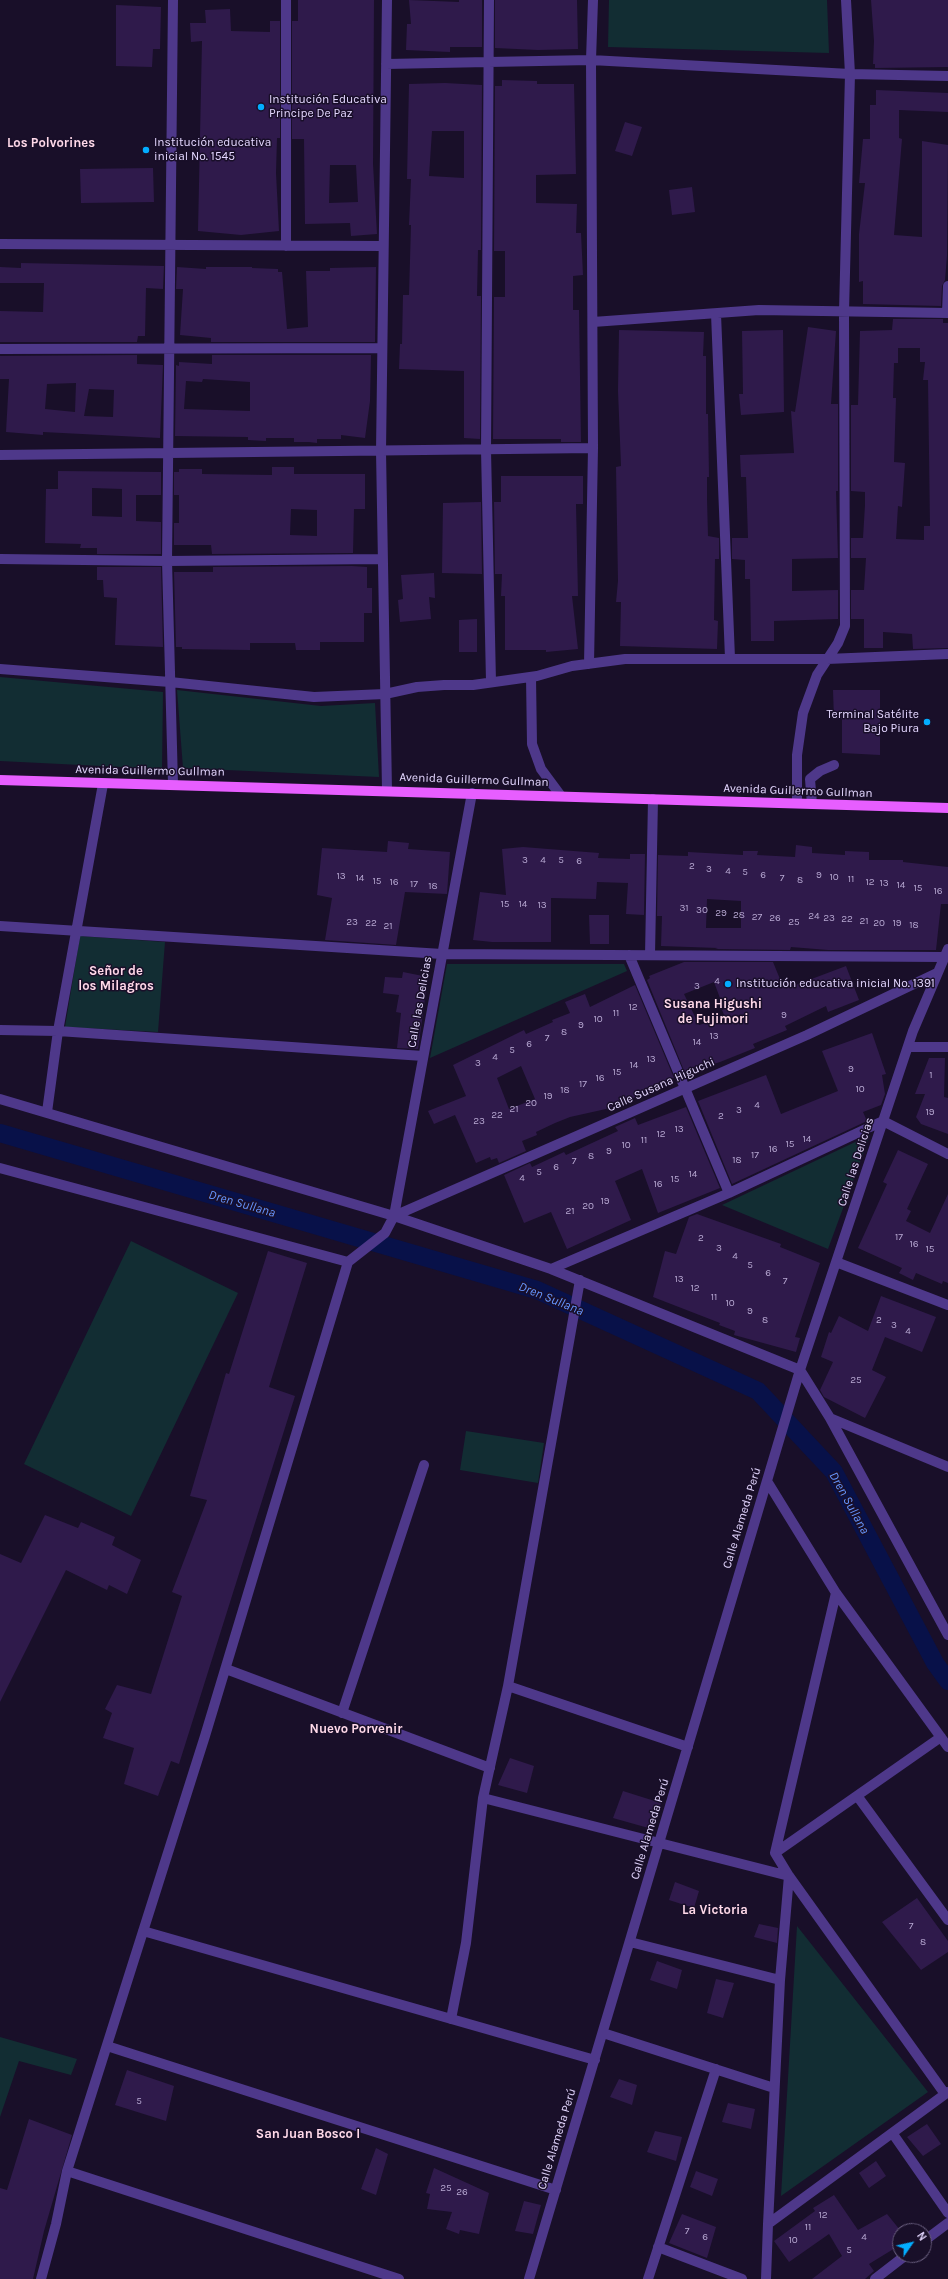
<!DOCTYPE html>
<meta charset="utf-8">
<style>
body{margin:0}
#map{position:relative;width:948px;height:2279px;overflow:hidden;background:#190f29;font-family:Karla,sans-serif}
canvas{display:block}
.north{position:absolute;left:892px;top:2223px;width:40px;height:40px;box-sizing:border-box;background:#190f29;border:1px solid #6a5f7f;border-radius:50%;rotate:56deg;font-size:11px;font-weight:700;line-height:16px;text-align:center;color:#e4d7ff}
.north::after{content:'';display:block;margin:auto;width:14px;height:18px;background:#03adff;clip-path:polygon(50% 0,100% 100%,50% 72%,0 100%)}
</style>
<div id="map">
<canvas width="948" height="2279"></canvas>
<div class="north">N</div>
</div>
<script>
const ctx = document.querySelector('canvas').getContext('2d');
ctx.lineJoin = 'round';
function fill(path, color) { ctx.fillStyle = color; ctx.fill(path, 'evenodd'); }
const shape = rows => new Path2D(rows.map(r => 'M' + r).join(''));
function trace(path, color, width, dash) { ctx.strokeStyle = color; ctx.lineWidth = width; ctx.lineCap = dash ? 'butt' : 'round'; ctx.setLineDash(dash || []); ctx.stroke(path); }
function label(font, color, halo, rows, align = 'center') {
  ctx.font = font + ' Karla,sans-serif'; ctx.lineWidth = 3; ctx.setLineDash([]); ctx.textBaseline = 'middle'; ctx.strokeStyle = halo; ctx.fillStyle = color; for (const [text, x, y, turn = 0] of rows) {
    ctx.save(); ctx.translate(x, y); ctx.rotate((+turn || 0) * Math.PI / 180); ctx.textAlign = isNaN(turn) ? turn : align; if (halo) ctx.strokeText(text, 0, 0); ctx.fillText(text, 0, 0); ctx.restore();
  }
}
fill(shape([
 [609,0,827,0,829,53,608,47],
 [0,677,163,692,162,769,0,761],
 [177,690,321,706,375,703,379,777,183,768],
 [80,936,165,942,158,1032,65,1027],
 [447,964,624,964,627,971,430,1058],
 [870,1135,828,1249,722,1205],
 [131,1241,238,1293,131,1516,24,1464],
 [466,1431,544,1443,538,1483,460,1470],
 [797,1926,928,2092,781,2196],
 [0,2037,77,2059,71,2075,19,2061,0,2117]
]), '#122d33');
trace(shape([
 [0,1133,537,1290,758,1391,834,1472,935,1663,948,1681]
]), '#081149', 18);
fill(shape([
 [298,0,374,0,373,164,377,234,351,236,350,223,305,224,304,139,292,139,292,21,298,21],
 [330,165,356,165,358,202,329,203],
 [409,0,459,2,459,0,482,0,482,47,450,47,450,52,406,50,407,24,411,24],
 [495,0,577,0,578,49,538,50,495,48],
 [871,0,948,0,948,67,875,68,875,64,873,64,874,41],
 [116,5,161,7,160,49,153,49,152,67,116,66],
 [230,9,231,31,270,32,270,21,280,21,280,138,277,138,276,173,279,231,241,235,198,231,202,41,191,42,190,23,206,23,205,10],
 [502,80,537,81,537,84,574,84,576,174,536,175,536,203,577,204,576,233,581,233,583,275,573,276,573,310,579,310,581,442,561,442,561,439,493,439,494,297,505,297,505,251,494,251,495,86,502,86],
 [445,83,482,85,481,250,478,250,477,296,481,296,480,439,464,438,464,371,399,369,400,344,402,344,403,295,409,295,411,225,409,225,411,179,407,179,409,84],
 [432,131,464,131,464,178,429,176],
 [876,90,948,93,948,112,899,110,899,138,902,139,894,235,922,237,922,141,948,145,947,256,945,280,942,286,941,306,863,304,863,281,859,282,859,234,865,183,859,183,863,139,870,139,870,105,876,105],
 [625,122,642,127,632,156,615,151],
 [153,168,154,202,81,203,80,169],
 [692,187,695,212,672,215,669,190],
 [21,263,164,266,163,289,146,288,145,336,138,336,137,342,0,342,0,311,43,312,44,283,0,283,0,267,21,268],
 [177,267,206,269,206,267,252,267,252,268,278,269,278,272,282,272,287,329,308,327,306,271,330,271,330,268,376,267,375,342,211,342,211,338,180,335,183,289,176,289],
 [893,319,943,319,943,323,948,323,948,648,913,649,912,634,883,632,883,648,864,648,864,619,851,619,851,590,864,590,866,558,851,558,851,538,863,538,865,505,865,492,851,491,851,405,858,405,860,331,892,330],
 [898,348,920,348,920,362,925,362,923,380,928,380,930,526,924,526,924,540,896,539,898,506,902,507,905,463,894,462,896,398,893,398,894,363,898,363],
 [808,327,836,331,831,404,838,404,838,491,836,491,838,558,792,559,792,591,838,590,838,619,774,621,774,641,751,641,750,579,745,579,745,560,732,559,732,538,748,538,746,477,741,477,740,455,794,453,791,411,795,412],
 [619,330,704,332,703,356,706,356,706,414,708,414,709,477,707,477,707,499,708,536,719,538,719,559,715,559,714,620,718,621,717,649,620,646,621,602,616,602,618,581,616,467,621,466,618,391],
 [783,330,784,412,741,415,739,394,743,394,742,331],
 [137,355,137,364,163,365,160,438,43,432,43,435,6,432,9,379,0,379,0,356],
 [76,383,75,412,45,409,47,384],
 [89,389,114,390,113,417,84,416],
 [212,355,371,355,370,401,365,438,341,435,341,439,317,439,317,443,309,442,294,442,294,438,266,438,266,441,248,440,248,437,175,436,176,365,179,366,179,362,212,364],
 [203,379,250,382,250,411,184,409,186,381,202,382],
 [272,467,294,467,294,474,365,474,365,509,354,509,353,553,212,554,211,545,174,545,174,523,179,523,179,495,174,495,174,472,179,472,179,469,202,469,202,474,272,475],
 [291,509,317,510,317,536,290,535],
 [58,471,161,472,161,495,136,495,136,521,161,522,161,554,97,554,97,548,80,548,81,544,45,543,46,489,58,489],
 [92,488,122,489,122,517,92,516],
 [501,476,583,476,583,504,576,504,578,596,572,596,578,649,546,652,546,650,505,650,505,596,501,596,502,574,495,574,494,502,501,502],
 [481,502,482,574,442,573,443,503],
 [352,566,367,567,367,588,372,588,372,613,364,613,364,642,320,642,320,650,296,650,295,643,250,643,250,650,182,649,182,647,176,647,174,572,213,572,213,567],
 [97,567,161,567,163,647,115,645,117,598,104,597,103,580,97,580],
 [434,573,435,598,429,597,431,619,400,622,398,600,403,599,401,575],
 [477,619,477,652,459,652,459,620],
 [833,690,880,690,880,755,842,753,842,719,834,719],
 [388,841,409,843,408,849,450,852,447,894,405,892,396,945,325,940,332,898,317,895,322,848,387,852],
 [796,845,812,847,812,853,845,855,845,851,869,852,869,860,903,860,903,862,948,867,948,904,941,904,936,950,828,950,791,947,790,950,715,949,718,948,661,946,662,916,657,916,658,855,688,856,688,852,743,855,743,851,758,851,757,855,795,857],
 [707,899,741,901,741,928,706,928],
 [523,847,599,853,598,858,630,859,630,854,645,854,644,915,626,914,628,883,597,882,596,899,551,898,551,942,492,942,473,940,480,892,506,895,502,849],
 [589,915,609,915,609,944,590,944],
 [684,962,773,962,782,984,790,980,793,986,846,966,859,1000,828,1012,826,1006,785,1026,787,1030,753,1044,755,1048,720,1062,685,1073,647,980,650,978,649,976],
 [714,982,724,1009,722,1010,725,1017,699,1025,684,994],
 [403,972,428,977,418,1049,397,1048,401,1013,396,1012,399,995,383,993,385,977,402,978],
 [635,985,674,1078,654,1085,655,1087,636,1093,638,1096,606,1109,570,1117,555,1123,536,1132,537,1135,522,1141,526,1151,499,1163,497,1158,491,1160,490,1157,476,1163,455,1115,434,1124,428,1111,466,1096,453,1065,524,1030,526,1034,553,1022,552,1020,570,1013,565,1002,585,994,590,1007],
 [521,1066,535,1099,509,1109,497,1078],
 [872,1033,886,1074,882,1075,885,1094,881,1105,863,1112,867,1121,732,1184,698,1101,766,1075,781,1114,838,1091,822,1051],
 [929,1058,945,1058,944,1097,948,1098,948,1134,921,1124,916,1117,925,1094,915,1094],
 [686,1107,720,1188,658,1213,642,1169,615,1181,631,1220,567,1249,551,1212,524,1223,504,1175,530,1163,532,1167,564,1152,566,1155,618,1131,615,1127,635,1118,638,1125],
 [898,1150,928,1164,907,1209,911,1211,906,1221,930,1233,948,1194,948,1283,943,1281,942,1284,916,1273,913,1280,899,1273,902,1268,858,1248,887,1184,883,1182],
 [697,1214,781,1244,780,1247,820,1263,795,1337,800,1338,796,1352,734,1335,735,1331,719,1325,720,1323,653,1297,665,1251,676,1254,689,1217],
 [268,1251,307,1263,269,1387,295,1396,179,1764,171,1761,158,1796,124,1784,134,1748,103,1738,112,1713,105,1709,117,1685,151,1694,182,1596,172,1592,207,1500,190,1496,226,1373,229,1374],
 [881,1296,936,1317,922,1352,885,1337,872,1370,886,1377,865,1418,824,1397,820,1390,833,1362,821,1357,829,1332,831,1333,839,1316,868,1331],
 [45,1515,78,1528,81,1522,115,1537,112,1545,141,1560,127,1594,109,1585,107,1590,66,1570,0,1702,0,1554,21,1563],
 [510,1758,534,1766,527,1793,498,1785],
 [623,1791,661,1803,652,1829,613,1818],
 [675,1882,699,1891,694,1908,669,1900],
 [917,1898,948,1941,948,1952,921,1970,882,1922],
 [759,1924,778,1928,777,1943,754,1937],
 [657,1961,682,1970,677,1989,650,1980],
 [716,1979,734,1983,723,2018,707,2013],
 [127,2070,174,2086,166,2121,115,2105],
 [619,2079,637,2085,632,2105,610,2097],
 [728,2103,755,2109,751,2129,722,2122],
 [29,2119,72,2135,44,2231,33,2279,0,2279,0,2188,7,2190],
 [927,2124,941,2144,923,2156,907,2137],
 [655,2131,682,2137,676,2161,647,2152],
 [376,2148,388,2154,376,2195,361,2189],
 [876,2161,886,2176,869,2188,859,2173],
 [434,2168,489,2193,479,2234,460,2230,459,2234,446,2229,452,2212,427,2209,430,2194,426,2193],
 [696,2171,718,2179,712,2196,690,2187],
 [834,2195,858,2230,887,2214,900,2230,900,2245,869,2264,874,2271,865,2279,812,2279,842,2256,829,2234,789,2262,774,2241,815,2211,813,2208],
 [524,2201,541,2205,533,2234,515,2231],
 [682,2214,716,2227,707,2258,669,2243]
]), '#2f1a4b');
trace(shape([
 [387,0,381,451,387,790],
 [489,0,486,450,491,682],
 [386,64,591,60,850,74,948,76],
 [0,244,383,246],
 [286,246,286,0],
 [947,313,948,286],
 [716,314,730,658],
 [593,322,759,310,948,313],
 [0,349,382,348],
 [0,455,593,448],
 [0,559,167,561,381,559],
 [589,664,593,448,591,60,593,0],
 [0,669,170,682,314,697,385,694,417,687,444,685,473,685,537,676,572,666,625,659,827,659,948,654],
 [531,677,532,744,541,769,561,796],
 [173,784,167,561,173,0],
 [797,803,797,755,803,713,817,675,838,643,845,626,844,312,850,74,846,0],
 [812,804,810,779,820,771,834,765],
 [0,926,442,954,943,957],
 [629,955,729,1193],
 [650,955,653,799],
 [0,1030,58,1031,423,1056],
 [908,1047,948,1047],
 [0,1099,394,1216,551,1269,800,1370,830,1418,948,1635],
 [47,1112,58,1031,103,784],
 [0,1168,348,1262],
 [394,1216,807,1035,937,973],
 [836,1262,948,1305],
 [551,1269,729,1193,883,1121,948,1154],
 [830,1418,948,1467],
 [767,1481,836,1593,948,1747],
 [836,1593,775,1853,789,1876,945,2094],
 [226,1669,490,1768],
 [508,1686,688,1747],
 [342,1713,424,1465],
 [858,1797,948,1920],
 [483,1798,789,1876,780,1980,768,2224],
 [775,1853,941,1737],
 [143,1931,595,2060],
 [630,1942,780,1980],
 [451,2019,466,1943,483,1798,508,1686,580,1280],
 [603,2033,774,2088],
 [107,2046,556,2190],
 [893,2134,948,2213],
 [67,2171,399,2279],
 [924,2241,948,2223],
 [658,2247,742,2279],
 [41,2279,56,2224,67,2171,205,1736,348,1262,385,1233,394,1216,472,793],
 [529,2279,800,1370,913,1031,948,949],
 [648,2279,716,2069],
 [766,2279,768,2224,948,2092],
 [875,2279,906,2255]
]), '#4e388a', 10);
trace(shape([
 [0,780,948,808]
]), '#e75eff', 10);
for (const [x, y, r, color] of [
 [261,107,4,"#03adff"],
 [146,150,4,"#03adff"],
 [927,722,4,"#03adff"],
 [728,984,4,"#03adff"]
]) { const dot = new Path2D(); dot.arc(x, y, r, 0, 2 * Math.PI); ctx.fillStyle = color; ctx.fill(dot); trace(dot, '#190f29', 1.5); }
label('10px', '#b7a8d2', null, [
 ["3",525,860],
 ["4",543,860],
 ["5",561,860],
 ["6",579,861],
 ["2",692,866],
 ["3",709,869],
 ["4",728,871],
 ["5",745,872],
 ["6",763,875],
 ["9",819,875],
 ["13",341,876],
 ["10",834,877],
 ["14",360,878],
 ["7",782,878],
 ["11",851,879],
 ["8",800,880],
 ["15",377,881],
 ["16",394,882],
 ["12",870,882],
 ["13",884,883],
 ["17",414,884],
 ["14",901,885],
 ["18",433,886],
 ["15",918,888],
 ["16",938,891],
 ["15",505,904],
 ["14",523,904],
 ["13",542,905],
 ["31",684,908],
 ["30",702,910],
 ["29",721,913],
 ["28",739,915],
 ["24",814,916],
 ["27",757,917],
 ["26",775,918],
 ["23",829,918],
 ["22",847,919],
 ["21",864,921],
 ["23",352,922],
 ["25",794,922],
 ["22",371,923],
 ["20",879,923],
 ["19",897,923],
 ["18",914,925],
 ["21",388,926],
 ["4",717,981],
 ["3",697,986],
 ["12",633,1007],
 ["11",616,1013],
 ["9",784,1015],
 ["10",598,1019],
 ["9",581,1025],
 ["8",564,1032],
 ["13",714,1036],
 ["7",547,1038],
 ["14",697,1042],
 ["6",529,1044],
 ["5",512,1050],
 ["4",495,1057],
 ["13",651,1059],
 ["3",478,1063],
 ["14",634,1065],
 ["9",851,1069],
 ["15",617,1072],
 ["1",931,1075],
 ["16",600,1078],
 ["17",583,1084],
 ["10",860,1089],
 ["18",565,1090],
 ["19",548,1096],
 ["20",531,1103],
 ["4",757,1105],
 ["21",514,1109],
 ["3",739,1110],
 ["19",930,1112],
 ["22",497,1115],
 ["2",721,1116],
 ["23",479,1121],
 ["13",679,1129],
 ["12",661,1134],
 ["14",807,1139],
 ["11",644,1140],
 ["15",790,1144],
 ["10",626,1145],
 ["16",773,1149],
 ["9",609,1151],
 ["17",755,1155],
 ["8",591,1156],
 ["18",737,1160],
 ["7",574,1161],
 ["6",556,1167],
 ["5",539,1172],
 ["14",693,1174],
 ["4",522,1178],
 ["15",675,1179],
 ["16",658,1184],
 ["19",605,1201],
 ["20",588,1206],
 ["21",570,1211],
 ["17",899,1237],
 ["2",701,1238],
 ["16",914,1244],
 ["3",719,1248],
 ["15",930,1249],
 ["4",735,1256],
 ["5",750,1265],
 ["6",768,1273],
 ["13",679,1279],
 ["7",785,1281],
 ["12",695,1288],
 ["11",714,1297],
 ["10",730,1303],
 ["9",750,1311],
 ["8",765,1320],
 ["2",879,1320],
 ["3",894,1325],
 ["4",908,1331],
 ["25",856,1380],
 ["7",911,1926],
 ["8",923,1942],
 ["5",139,2101],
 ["25",446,2188],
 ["26",462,2192],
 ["12",823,2215],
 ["11",808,2227],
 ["7",687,2231],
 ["6",705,2237],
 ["4",864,2237],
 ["10",793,2240],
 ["5",849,2250]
]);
label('12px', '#e4d7ff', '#190f29', [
 ["Institución Educativa",269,100],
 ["Principe De Paz",269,114],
 ["Institución educativa",154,143],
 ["inicial No. 1545",154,157],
 ["Terminal Satélite",919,715,"right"],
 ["Bajo Piura",919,729,"right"],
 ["Institución educativa inicial No. 1391",736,984]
], 'left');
label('12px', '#e4d7ff', '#190f29', [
 ["Avenida Guillermo Gullman",150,771,1],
 ["Avenida Guillermo Gullman",474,780,2],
 ["Avenida Guillermo Gullman",798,791,2],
 ["Calle las Delicias",420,1002,-80],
 ["Calle Susana Higuchi",661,1085,-24],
 ["Calle las Delicias",856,1162,-72],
 ["Calle Alameda Perú",742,1518,-73],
 ["Calle Alameda Perú",650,1829,-73],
 ["Calle Alameda Perú",557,2139,-73]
]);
label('bold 13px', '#ffd9e9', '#190f29', [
 ["Los Polvorines",51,143],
 ["Señor de",116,971],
 ["los Milagros",116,986],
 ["Susana Higushi",713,1004],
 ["de Fujimori",713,1019],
 ["Nuevo Porvenir",356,1729],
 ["La Victoria",715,1910],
 ["San Juan Bosco I",308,2134]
]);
label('italic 13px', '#6595ff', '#190f29', [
 ["Dren Sullana",242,1204,16],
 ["Dren Sullana",551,1299,22],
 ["Dren Sullana",849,1503,61]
]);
</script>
